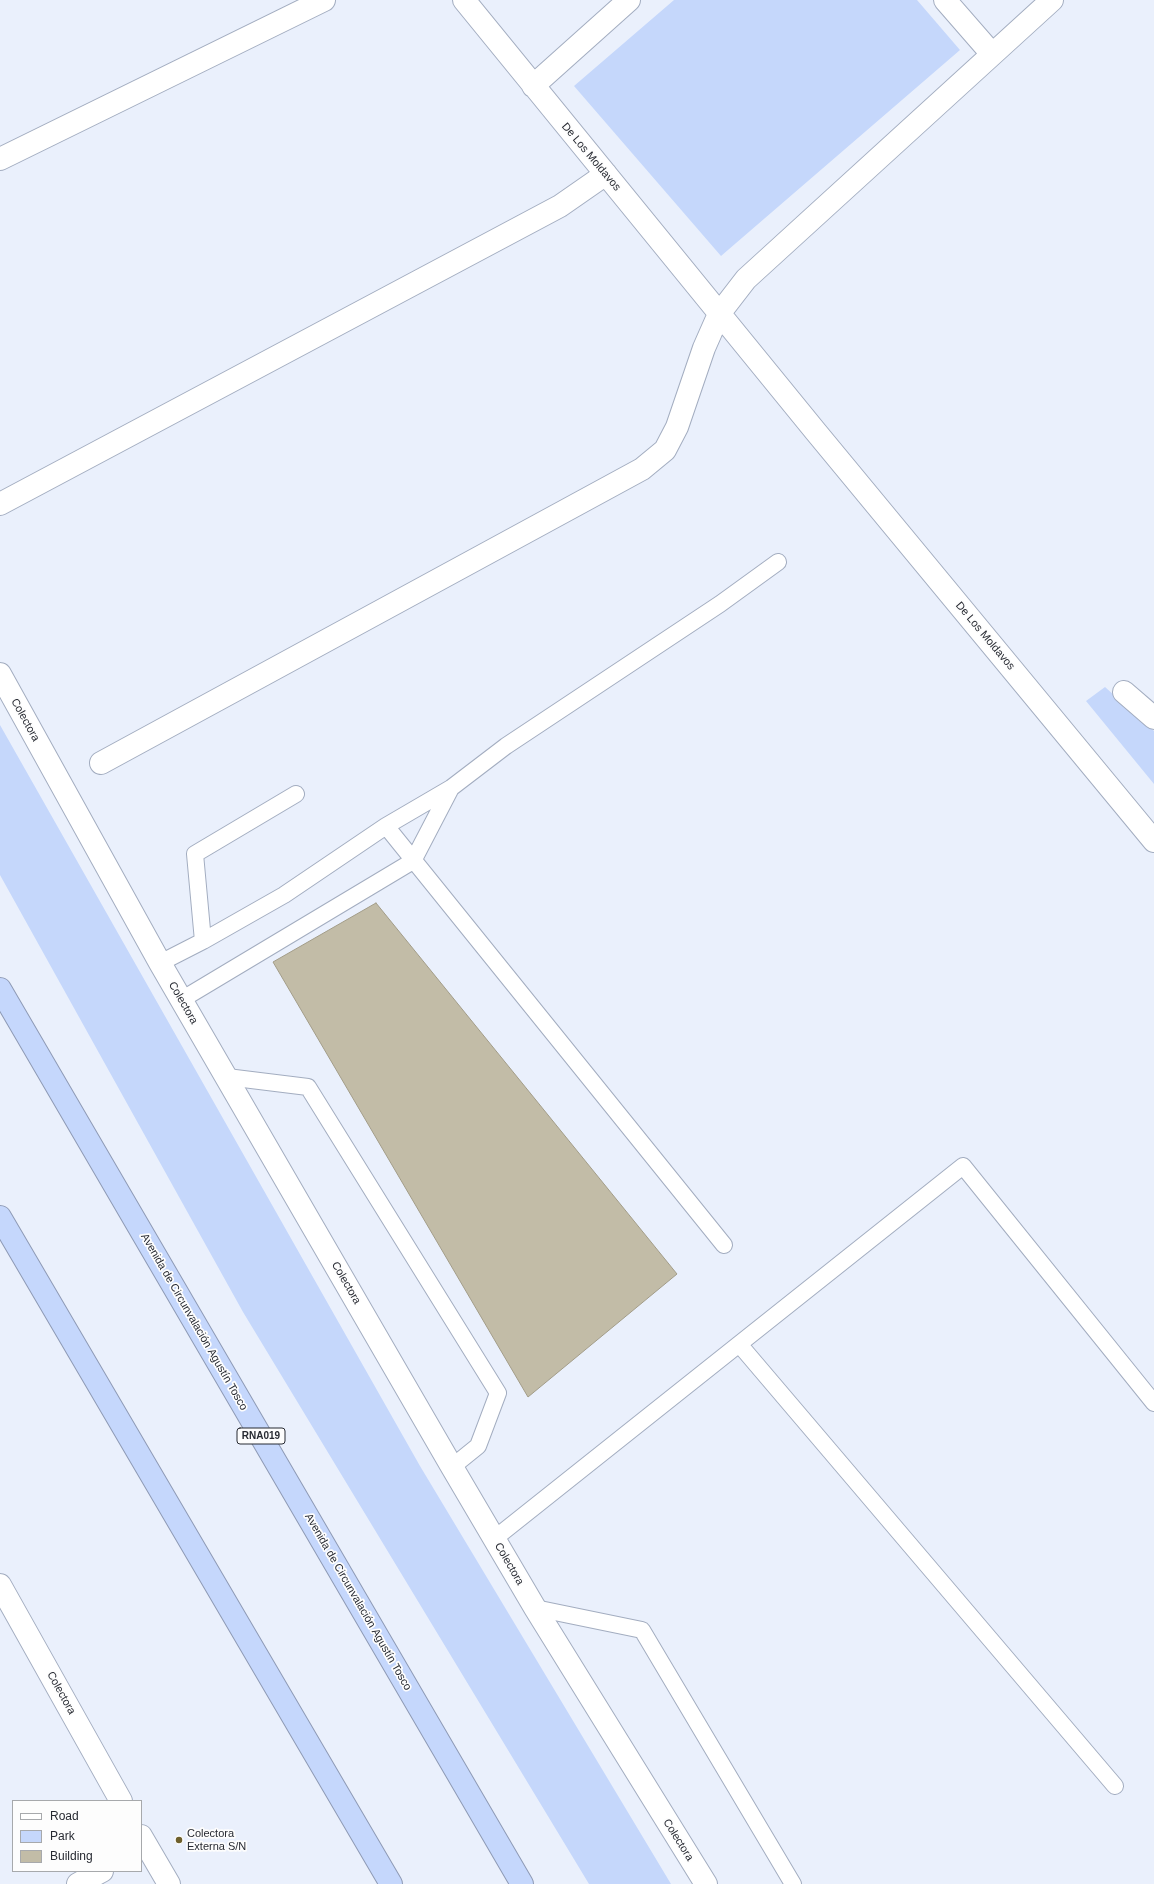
<!DOCTYPE html>
<meta charset="utf-8">
<style>
body{margin:0}
#map{position:relative;width:1154px;height:1884px;overflow:hidden;background:#eaf0fc;font-family:Helvetica,sans-serif}
canvas{display:block}
.legend{position:absolute;left:12px;top:1800px;width:130px;height:72px;box-sizing:border-box;background:#fdfdfd;border:1px solid #a7a9ac;margin:0;padding:5px 7px;list-style:none;font-size:12px;color:#272a32}
.legend li{display:flex;align-items:center;gap:8px;height:20px}
.legend b{width:20px;border:1px solid #a7a9ac}
</style>
<div id="map">
<canvas width="1154" height="1884"></canvas>
<ul class="legend">
<li><b style="height:5px;background:#fff"></b>Road</li>
<li><b style="height:11px;background:#c5d7fb"></b>Park</li>
<li><b style="height:11px;background:#c2bca7"></b>Building</li>
</ul>
</div>
<script>
const ctx = document.querySelector('canvas').getContext('2d');
ctx.lineJoin = 'round';
function fill(path, color) { ctx.fillStyle = color; ctx.fill(path, 'evenodd'); }
const shape = rows => new Path2D(rows.map(r => 'M' + r).join(''));
function trace(path, color, width, dash) { ctx.strokeStyle = color; ctx.lineWidth = width; ctx.lineCap = dash ? 'butt' : 'round'; ctx.setLineDash(dash || []); ctx.stroke(path); }
function label(font, color, halo, rows, align = 'center') {
  ctx.font = font + ' Helvetica,sans-serif'; ctx.lineWidth = 3.5; ctx.setLineDash([]); ctx.textBaseline = 'middle'; ctx.strokeStyle = halo; ctx.fillStyle = color; for (const [text, x, y, turn = 0] of rows) {
    ctx.save(); ctx.translate(x, y); ctx.rotate((+turn || 0) * Math.PI / 180); ctx.textAlign = isNaN(turn) ? turn : align; if (halo) ctx.strokeText(text, 0, 0); ctx.fillText(text, 0, 0); ctx.restore();
  }
}
fill(shape([
 [674,0,917,0,960,50,721,256,574,86],
 [1105,687,1154,731,1154,784,1086,701],
 [0,725,420,1466,671,1884,589,1884,243,1312,0,875]
]), '#c5d7fb');
const building = shape([
 [376,903,677,1274,528,1397,273,962,376,903]
]);
fill(building, '#c2bca7');
trace(building, '#a29c88', 1);
const service = shape([
 [386,826,724,1245],
 [203,941,195,854,296,794],
 [160,963,203,941,284,895,386,826,451,788,506,746,720,604,778,562],
 [181,1000,413,861,451,788],
 [227,1077,308,1087,498,1393,478,1446,452,1467],
 [739,1344,1115,1786],
 [494,1539,963,1166,1154,1403],
 [535,1608,642,1630,793,1884]
]);
const minor = shape([
 [464,0,816,432,1154,841],
 [945,0,992,54],
 [533,86,629,0],
 [0,159,324,0],
 [0,504,560,206,606,174],
 [1124,692,1154,718],
 [101,763,642,469,665,450,677,427,704,348,719,314,746,279,1052,0],
 [78,1884,102,1871]
]);
const tertiary = shape([
 [0,674,160,963,452,1467,535,1608,706,1884]
]);
const secondary = shape([
 [0,1585,121,1801],
 [141,1836,169,1884]
]);
const motorway = shape([
 [0,989,522,1884],
 [0,1217,391,1884]
]);
trace(service, '#a3adc0', 18);
trace(minor, '#a3adc0', 24);
trace(tertiary, '#a3adc0', 24);
trace(secondary, '#a3adc0', 24);
trace(motorway, '#8e9ab5', 24);
trace(service, '#fff', 16);
trace(minor, '#fff', 22);
trace(tertiary, '#fff', 22);
trace(secondary, '#fff', 22);
trace(motorway, '#c5d7fc', 22);
for (const [x, y, r, color] of [
 [179,1840,4,"#6d5f2c"]
]) { const dot = new Path2D(); dot.arc(x, y, r, 0, 2 * Math.PI); ctx.fillStyle = color; ctx.fill(dot); trace(dot, '#fdfdfd', 1.5); }
for (const [x, y, w] of [
 [261,1436,48]
]) { const box = new Path2D(); box.roundRect(x - w / 2, y - 8, w, 16, 3); ctx.fillStyle = '#fdfdfd'; ctx.fill(box); trace(box, '#272a32', 1); }
label('bold 10px', '#272a32', null, [
 ["RNA019",261,1436]
]);
label('11px', '#272a32', '#fdfdfd', [
 ["De Los Moldavos",591,157,50],
 ["De Los Moldavos",985,636,50],
 ["Colectora",25,720,61],
 ["Colectora",183,1003,60],
 ["Colectora",346,1283,60],
 ["Avenida de Circunvalación Agustín Tosco",194,1322,60],
 ["Colectora",509,1564,60],
 ["Avenida de Circunvalación Agustín Tosco",358,1602,60],
 ["Colectora",61,1693,61],
 ["Colectora",678,1840,58]
]);
label('11px', '#272a32', '#fdfdfd', [
 ["Colectora",187,1834],
 ["Externa S/N",187,1847]
], 'left');
</script>
